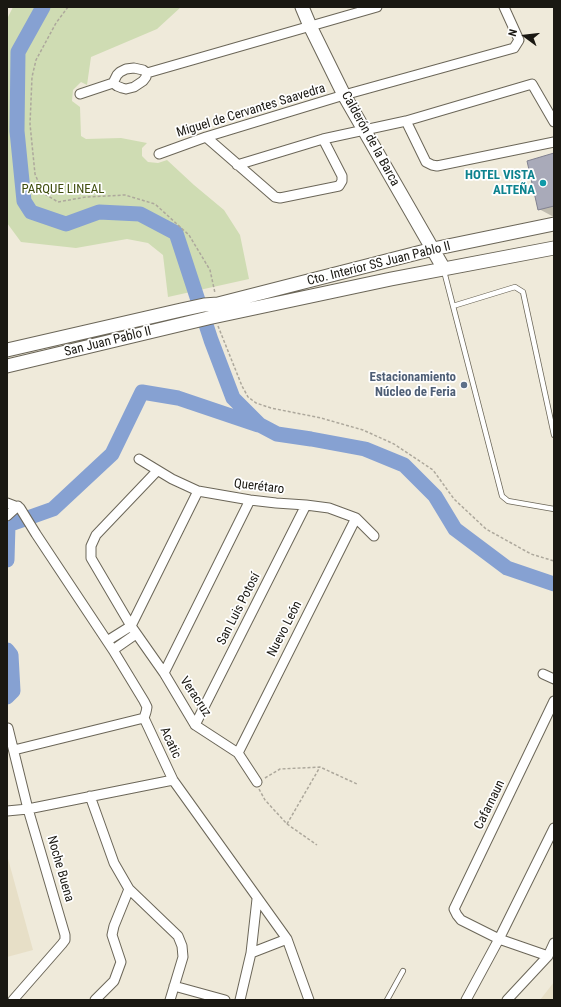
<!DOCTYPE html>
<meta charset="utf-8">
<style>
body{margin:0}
#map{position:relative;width:561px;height:1007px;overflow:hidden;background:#efeada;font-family:"Roboto Condensed",sans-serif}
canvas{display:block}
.frame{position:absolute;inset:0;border:8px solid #1a1812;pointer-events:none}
.north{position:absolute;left:505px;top:16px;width:40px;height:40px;-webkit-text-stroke:3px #fff;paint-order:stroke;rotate:285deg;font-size:11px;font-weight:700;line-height:16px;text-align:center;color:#1a1812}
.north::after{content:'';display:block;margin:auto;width:14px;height:18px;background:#1a1812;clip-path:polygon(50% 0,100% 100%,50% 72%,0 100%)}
</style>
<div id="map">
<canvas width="561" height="1007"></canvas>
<div class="frame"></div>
<div class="north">N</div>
</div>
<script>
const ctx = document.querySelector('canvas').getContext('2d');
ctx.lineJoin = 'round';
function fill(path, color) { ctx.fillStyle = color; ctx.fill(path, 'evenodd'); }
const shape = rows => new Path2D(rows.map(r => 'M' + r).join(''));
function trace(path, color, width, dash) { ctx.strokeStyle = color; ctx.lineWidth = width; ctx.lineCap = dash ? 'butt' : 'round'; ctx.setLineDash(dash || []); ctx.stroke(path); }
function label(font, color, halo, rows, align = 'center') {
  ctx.font = font + ' "Roboto Condensed",sans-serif'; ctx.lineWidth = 3.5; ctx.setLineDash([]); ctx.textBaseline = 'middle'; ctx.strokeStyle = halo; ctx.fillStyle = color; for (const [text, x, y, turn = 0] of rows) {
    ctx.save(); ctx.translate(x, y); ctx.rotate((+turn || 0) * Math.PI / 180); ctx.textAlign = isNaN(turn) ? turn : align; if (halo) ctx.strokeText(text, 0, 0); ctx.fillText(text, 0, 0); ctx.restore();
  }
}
fill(shape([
 [7,855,33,950,7,957],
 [554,982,554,1000,540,1000]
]), '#e7dfc7');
fill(shape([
 [13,7,181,7,157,29,91,57,87,85,81,82,73,90,72,101,80,107,81,136,86,139,121,138,147,143,142,148,142,156,148,162,158,163,167,160,194,185,224,210,240,235,249,279,168,297,163,255,148,243,127,239,76,248,21,242,7,223,7,19]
]), '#cfdcb3');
fill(shape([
 [554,155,554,216,552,216,539,209]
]), '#0003');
trace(shape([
 [43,7,18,52,17,131,24,201,31,212,66,224,99,212,140,214,176,233,211,340,233,398,260,425,277,434,311,439,365,449,404,465,435,496,455,529,507,568,554,584],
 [7,560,8,525,53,509,112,454,142,392,178,398,258,425],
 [7,650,11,655,13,691,7,697]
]), '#86a1d2', 15);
const building = shape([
 [554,153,554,206,538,210,527,161,554,153]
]);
fill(building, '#a9aab9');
trace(building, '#80808f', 1);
const lane = shape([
 [444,271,502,496,508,501,554,509],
 [453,306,515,287,523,292,554,435],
 [387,1000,403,971]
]);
const street = shape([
 [113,83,117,86,122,88,126,89,134,87,143,81,146,77,147,73],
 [80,94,113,83,117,75,120,72,126,69,134,68,143,70,147,73,377,7],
 [406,121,426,162,432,165,437,166,554,142],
 [206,137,275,197,280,198,339,186,342,181,342,176,323,139],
 [159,154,206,137,344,95,514,48,519,40,504,7],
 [237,165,323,139,406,121,532,84,554,122],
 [139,459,172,479,198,491,250,500,276,503,306,505,329,508,356,518,374,536],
 [157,471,96,535,91,546,91,558,131,626,164,673,195,725,238,753,257,782],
 [7,503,20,508,36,534,113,650,144,701,147,707,146,712,144,718,173,780,287,939,309,1000],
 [7,516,18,506],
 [107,641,131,626,198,491],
 [113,650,136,634],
 [164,673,250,500],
 [543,674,554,679],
 [195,725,306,505],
 [8,728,28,809,65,935,65,940,62,944,13,1000],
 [14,750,144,718],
 [238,753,356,518],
 [90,796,114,863,129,889,178,936,182,946,183,957,170,1000],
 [7,811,28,809,173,780],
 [251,953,287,939],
 [548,956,499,939,461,920,457,915,454,909,554,701],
 [174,986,225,1000],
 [95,1000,114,981,121,962,112,935,114,926,129,889],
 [240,1000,251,953,257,899],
 [466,1000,499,939,554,828],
 [507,1000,548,956,554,943]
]);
const secondary = shape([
 [302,7,310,26,344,95,444,269],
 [7,350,181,310,204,305,218,304,433,249,554,224],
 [7,366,208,318,391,279,554,248]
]);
trace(lane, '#6b6658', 6);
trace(street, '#6b6658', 11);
trace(secondary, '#6b6658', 15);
trace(shape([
 [68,7,56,23,36,60,32,77,30,124,35,174,43,193,58,202,86,197,125,195,155,204,189,235,210,270,215,293],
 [218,326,242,386,248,397,256,403,271,408,321,418,363,430,394,444,433,470,454,499,486,529,531,554,554,561],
 [265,778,280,769,320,767,357,784],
 [259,789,265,800,287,824,317,845],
 [287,824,320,767]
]), '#ada89c', 1.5, [3, 2]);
trace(lane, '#fff', 4.5);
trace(street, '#fff', 9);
trace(secondary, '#fff', 13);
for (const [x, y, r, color] of [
 [543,183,4,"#0f9aa8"],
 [464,385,4,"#5c6f8a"]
]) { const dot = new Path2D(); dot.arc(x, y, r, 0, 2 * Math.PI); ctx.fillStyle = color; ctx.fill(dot); trace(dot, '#fff', 1.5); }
label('13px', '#1a1812', '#fff', [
 ["Miguel de Cervantes Saavedra",251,111,-17],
 ["Calderón de la Barca",370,139,61],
 ["Cto. Interior SS Juan Pablo II",379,264,-14],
 ["San Juan Pablo II",108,342,-14],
 ["Querétaro",259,487,7],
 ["San Luis Potosí",239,609,-63],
 ["Nuevo León",285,629,-63],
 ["Veracruz",195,697,56],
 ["Acatic",170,743,65],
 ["Cafarnaun",490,805,-64],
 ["Noche Buena",60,869,74]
]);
label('bold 13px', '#0d838f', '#fff', [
 ["HOTEL VISTA",535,176],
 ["ALTEÑA",535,191]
], 'right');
label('13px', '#414f0f', '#fff', [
 ["PARQUE LINEAL",63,190]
]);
label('bold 13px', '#4e5e75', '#fff', [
 ["Estacionamiento",456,378],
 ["Núcleo de Feria",456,393]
], 'right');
</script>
